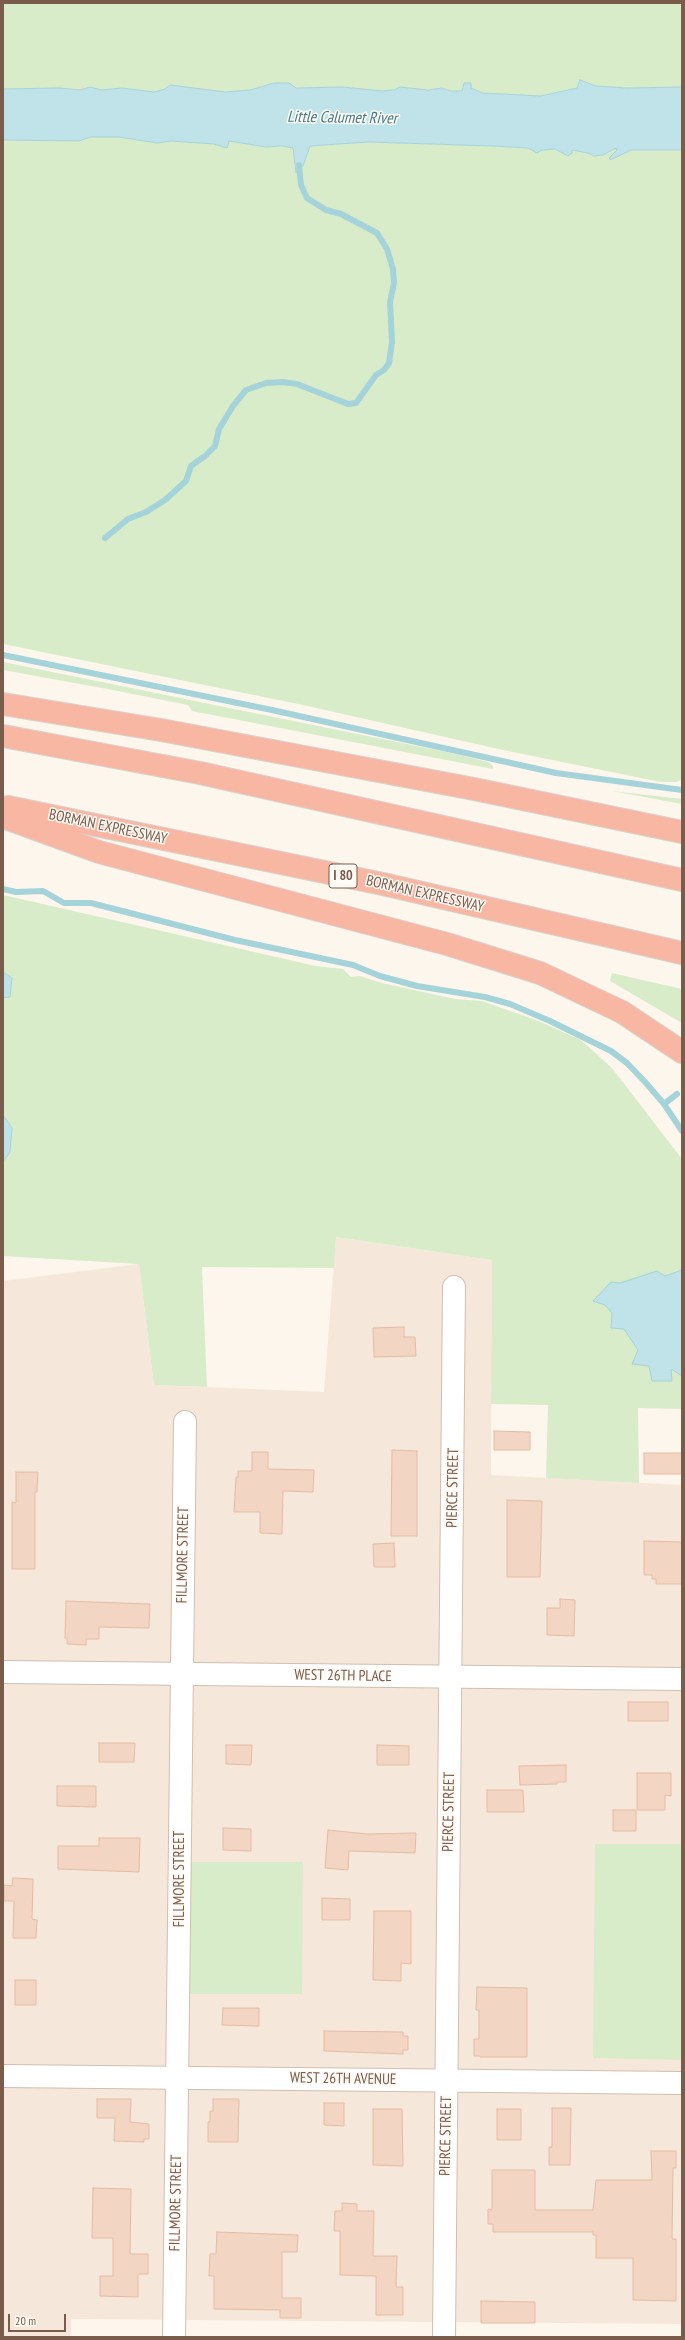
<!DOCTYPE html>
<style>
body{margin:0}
#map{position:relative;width:685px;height:2340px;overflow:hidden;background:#fdf6ec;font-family:"PT Sans Narrow",sans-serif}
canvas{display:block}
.frame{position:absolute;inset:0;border:4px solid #7a5c4d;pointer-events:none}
.scale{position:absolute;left:8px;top:2314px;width:58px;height:18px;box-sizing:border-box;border:2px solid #7a5c4d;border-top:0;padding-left:5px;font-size:12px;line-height:14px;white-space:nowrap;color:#7a5c4d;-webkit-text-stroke:3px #fffaf3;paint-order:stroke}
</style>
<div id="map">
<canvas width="685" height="2340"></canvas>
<div class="frame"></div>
<div class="scale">20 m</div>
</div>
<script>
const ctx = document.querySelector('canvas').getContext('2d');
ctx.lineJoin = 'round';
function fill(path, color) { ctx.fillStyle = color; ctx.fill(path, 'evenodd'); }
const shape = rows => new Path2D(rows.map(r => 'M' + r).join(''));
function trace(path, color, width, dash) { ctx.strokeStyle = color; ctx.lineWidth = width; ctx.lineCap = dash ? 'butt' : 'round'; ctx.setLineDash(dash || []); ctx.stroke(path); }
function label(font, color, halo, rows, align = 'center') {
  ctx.font = font + ' "PT Sans Narrow",sans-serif'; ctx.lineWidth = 3; ctx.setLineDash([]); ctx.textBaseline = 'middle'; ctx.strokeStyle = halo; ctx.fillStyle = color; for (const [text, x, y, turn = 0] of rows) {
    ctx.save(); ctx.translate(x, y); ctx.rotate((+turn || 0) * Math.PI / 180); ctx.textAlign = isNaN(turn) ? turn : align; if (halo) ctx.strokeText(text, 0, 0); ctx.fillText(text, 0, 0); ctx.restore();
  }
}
fill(shape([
 [336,1237,492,1260,491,1475,682,1485,682,2324,71,2319,71,2337,3,2337,3,1281,139,1264,154,1385,324,1392]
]), '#f5e8da');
fill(shape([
 [3,3,682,3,682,87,627,88,596,86,581,80,577,88,541,96,482,93,470,88,471,83,464,83,462,91,450,91,442,88,428,90,400,87,394,90,382,91,343,87,295,88,289,83,274,83,250,90,225,92,182,87,154,92,122,88,102,90,90,87,80,90,60,88,3,89],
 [90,137,119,137,157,143,171,141,214,144,227,147,228,141,266,147,293,147,296,158,294,167,305,160,310,146,369,142,493,146,528,148,535,150,555,149,568,156,571,150,588,153,594,156,603,155,616,148,617,150,610,157,610,160,630,150,682,150,682,780,676,782,661,782,503,750,303,705,3,644,3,140,79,141],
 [3,662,451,753,488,762,493,766,493,769,192,711,188,705,113,690,3,670],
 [612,791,682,799,682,804],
 [3,895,316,966,343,969,351,977,360,976,382,983,455,999,482,1001,536,1020,581,1040,612,1068,682,1159,682,1409,638,1408,639,1483,546,1478,548,1405,491,1404,492,1260,336,1237,334,1268,202,1267,207,1387,154,1385,139,1264,3,1256,3,1162,10,1152,12,1128,3,1115,3,998,10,997,12,978,3,972],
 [612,973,682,989,682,1023,610,981],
 [595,1844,682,1844,682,2060,593,2058],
 [190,1862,303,1862,302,1994,190,1994]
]), '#d8ecc9');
const water = shape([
 [580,80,596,86,627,88,682,87,682,150,631,150,610,160,610,157,617,150,616,148,603,155,594,156,588,153,572,150,572,153,568,156,555,149,542,150,537,153,528,148,493,146,369,142,324,145,310,146,303,166,296,173,293,148,282,146,266,147,229,141,227,148,214,144,171,141,157,143,119,137,90,137,79,141,3,140,3,89,60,88,80,90,90,87,102,90,122,88,154,92,165,89,170,85,225,92,250,90,274,83,289,83,296,88,343,87,382,91,394,90,400,87,428,90,442,88,450,91,462,91,464,83,471,83,471,88,482,93,541,96,577,88,580,80],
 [3,972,12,978,10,997,3,998,3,972],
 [3,1115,12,1128,10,1152,3,1162,3,1115],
 [682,1270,682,1376,671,1369,672,1381,652,1381,649,1366,632,1364,638,1350,624,1329,611,1328,612,1313,605,1305,593,1301,611,1282,620,1283,657,1271,665,1276,682,1270]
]);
fill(water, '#bfe3e8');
trace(water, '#a5d3da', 1);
trace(shape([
 [105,538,128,519,146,512,165,500,186,481,191,466,205,456,215,446,219,429,233,406,246,390,266,383,283,382,297,384,348,404,356,403,376,375,384,370,389,363,392,342,390,302,394,283,393,269,387,249,377,233,341,214,326,210,307,198,301,185,299,165],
 [3,655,272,710,556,773,682,790],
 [3,889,16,892,43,891,64,903,91,903,235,940,353,965,380,976,417,986,485,997,510,1004,550,1021,611,1051,627,1063,646,1083,664,1104,682,1131],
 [664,1104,677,1094]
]), '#a5d3da', 6);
const building = shape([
 [404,1327,404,1337,415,1337,416,1356,374,1357,373,1328,404,1327],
 [494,1431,530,1432,530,1450,494,1450,494,1431],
 [392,1450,417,1451,417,1536,391,1536,392,1450],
 [252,1452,268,1452,268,1469,314,1470,313,1492,283,1491,282,1534,260,1533,260,1512,234,1512,236,1477,238,1477,238,1471,252,1471,252,1452],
 [644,1453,682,1453,682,1474,644,1474,644,1453],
 [16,1472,38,1472,37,1492,35,1492,35,1569,12,1569,12,1502,16,1503,16,1472],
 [507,1500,542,1501,540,1577,507,1577,507,1500],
 [644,1541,682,1542,682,1584,656,1584,656,1579,652,1579,652,1575,644,1575,644,1541],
 [394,1543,395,1567,374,1567,373,1544,394,1543],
 [560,1599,575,1600,574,1636,547,1635,547,1608,560,1608,560,1599],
 [66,1601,150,1604,149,1628,99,1627,99,1639,86,1639,86,1645,67,1644,67,1639,65,1638,66,1601],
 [628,1702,668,1702,668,1721,628,1721,628,1702],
 [99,1743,135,1743,134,1762,99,1762,99,1743],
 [226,1745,252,1745,251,1765,226,1764,226,1745],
 [377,1745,409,1746,409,1765,377,1765,377,1745],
 [566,1765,566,1782,557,1782,557,1784,520,1785,519,1766,566,1765],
 [637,1773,671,1773,671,1796,665,1795,665,1810,637,1810,637,1773],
 [57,1786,96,1786,96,1807,57,1806,57,1786],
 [487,1790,523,1790,524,1812,487,1812,487,1790],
 [613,1810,636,1810,636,1831,613,1831,613,1810],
 [223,1828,251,1829,251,1851,223,1850,223,1828],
 [328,1830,367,1834,416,1833,415,1853,349,1851,348,1870,325,1868,328,1830],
 [99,1838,140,1838,139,1872,58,1869,58,1846,99,1846,99,1838],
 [13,1878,33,1879,32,1919,37,1920,36,1938,13,1938,14,1901,4,1901,4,1885,12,1886,13,1878],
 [322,1898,350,1899,350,1920,322,1920,322,1898],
 [374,1911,411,1911,411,1964,401,1963,401,1981,373,1980,374,1911],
 [15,1980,36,1980,36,2005,15,2005,15,1980],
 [477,1987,527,1988,527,2057,480,2057,480,2056,474,2056,474,2039,479,2039,479,2010,476,2010,477,1987],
 [223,2008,259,2008,259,2026,222,2025,223,2008],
 [324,2031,403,2032,403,2036,408,2036,408,2050,403,2050,403,2054,324,2051,324,2031],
 [97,2099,131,2099,130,2122,149,2124,149,2139,144,2139,144,2142,114,2141,115,2118,97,2118,97,2099],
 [213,2099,239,2099,238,2142,208,2142,208,2122,210,2122,210,2111,213,2111,213,2099],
 [324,2103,344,2103,344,2126,324,2125,324,2103],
 [552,2108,571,2108,570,2165,549,2165,549,2147,552,2147,552,2108],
 [373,2109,402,2109,403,2166,373,2165,373,2109],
 [497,2109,521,2109,521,2140,497,2140,497,2109],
 [651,2151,676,2151,676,2168,673,2168,672,2239,676,2239,676,2301,633,2300,633,2258,596,2258,596,2235,593,2235,593,2232,493,2232,493,2224,488,2224,488,2209,492,2210,492,2170,535,2170,535,2210,593,2210,596,2180,652,2180,651,2151],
 [93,2188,131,2189,130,2254,148,2254,148,2274,138,2274,138,2297,100,2296,100,2276,113,2276,113,2238,92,2238,93,2188],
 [342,2203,357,2204,357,2211,374,2211,373,2256,397,2256,396,2287,403,2287,403,2315,376,2315,376,2276,340,2275,340,2231,334,2231,335,2211,342,2211,342,2203],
 [217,2232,298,2235,297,2252,282,2252,282,2298,301,2298,301,2318,280,2318,280,2310,214,2309,214,2276,209,2276,210,2254,216,2254,217,2232],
 [481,2301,535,2302,535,2323,481,2323,481,2301]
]);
fill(building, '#f3d5c3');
trace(building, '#e6bba3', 1);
const street = shape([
 [3,1672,682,1679],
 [3,2076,682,2083],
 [174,2337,185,1422],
 [444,2337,454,1287]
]);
const highway = shape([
 [3,704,161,730,474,789,682,832],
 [3,736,200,773,682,880],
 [8,807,383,884,682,953],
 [3,817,99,852,447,944,540,973,622,1012,682,1052]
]);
trace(street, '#d1beb0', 24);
trace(highway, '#dad1cd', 24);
trace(street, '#fff', 22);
trace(highway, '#f7b7a3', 22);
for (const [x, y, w] of [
 [343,876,28]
]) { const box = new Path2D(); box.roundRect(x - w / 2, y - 12, w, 24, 3); ctx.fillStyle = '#fffaf3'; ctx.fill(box); trace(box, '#7a5c4d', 1); }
label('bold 14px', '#7a5c4d', null, [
 ["I 80",343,876]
]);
label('15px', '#7a5c4d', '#fffaf3', [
 ["BORMAN EXPRESSWAY",108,827,12],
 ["BORMAN EXPRESSWAY",425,894,13],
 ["PIERCE STREET",453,1488,-89],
 ["FILLMORE STREET",183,1555,-89],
 ["WEST 26TH PLACE",343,1676,1],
 ["PIERCE STREET",449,1812,-89],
 ["FILLMORE STREET",180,1879,-90],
 ["WEST 26TH AVENUE",343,2079,1],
 ["PIERCE STREET",446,2136,-89],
 ["FILLMORE STREET",176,2203,-89]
]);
label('italic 16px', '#437c86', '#fffaf3', [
 ["Little Calumet River",342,118,1]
]);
</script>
